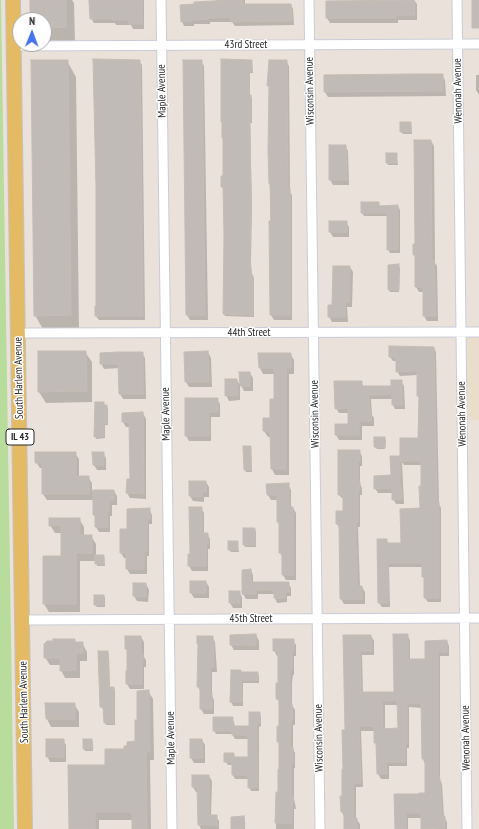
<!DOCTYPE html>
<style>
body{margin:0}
#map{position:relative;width:479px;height:829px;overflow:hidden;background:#e9e1da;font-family:"PT Sans Narrow",sans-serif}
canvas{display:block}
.north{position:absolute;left:12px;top:12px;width:40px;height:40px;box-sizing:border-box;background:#fff;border:1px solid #a9a9a9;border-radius:50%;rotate:1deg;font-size:11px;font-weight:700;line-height:16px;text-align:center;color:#282828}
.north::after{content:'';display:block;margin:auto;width:14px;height:18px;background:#4674ea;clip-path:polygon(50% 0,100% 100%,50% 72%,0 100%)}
</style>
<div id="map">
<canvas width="479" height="829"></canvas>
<div class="north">N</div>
</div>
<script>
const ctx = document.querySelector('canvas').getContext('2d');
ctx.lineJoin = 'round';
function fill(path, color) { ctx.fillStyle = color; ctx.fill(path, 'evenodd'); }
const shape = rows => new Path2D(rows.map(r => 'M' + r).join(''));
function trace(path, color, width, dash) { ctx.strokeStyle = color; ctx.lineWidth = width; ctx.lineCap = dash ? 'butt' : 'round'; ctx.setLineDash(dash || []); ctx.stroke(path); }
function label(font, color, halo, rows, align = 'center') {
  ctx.font = font + ' "PT Sans Narrow",sans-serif'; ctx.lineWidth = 3; ctx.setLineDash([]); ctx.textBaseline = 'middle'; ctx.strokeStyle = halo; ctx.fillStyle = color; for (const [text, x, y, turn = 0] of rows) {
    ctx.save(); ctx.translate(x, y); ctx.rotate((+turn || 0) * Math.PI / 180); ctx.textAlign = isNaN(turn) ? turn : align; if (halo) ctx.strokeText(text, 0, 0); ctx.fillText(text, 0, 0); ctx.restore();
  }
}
fill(shape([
 [462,334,479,334,479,420,463,420]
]), '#eaddcb');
fill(shape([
 [0,0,1,0,14,829,0,829]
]), '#b7dc9b');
fill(shape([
 [30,0,72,0,74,3,75,43,44,43,44,20,31,20],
 [90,0,144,0,144,29,133,29,131,25,116,25,115,23,94,23,91,18],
 [217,0,245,0,245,5,291,5,293,9,294,25,235,26,232,22,210,22,210,24,194,24,194,26,184,26,182,21,217,3],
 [404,0,414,0,417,4,417,20,398,20,398,23,330,23,327,18,404,2],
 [94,60,139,61,142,65,145,320,99,320,96,316,96,307,98,307],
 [67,61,76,77,79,331,44,331,35,315],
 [201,61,204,66,208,320,190,320,187,315],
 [251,61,252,63,253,73,250,73,250,96,252,98,252,123,250,123,252,206,251,262,252,276,254,278,254,317,225,316,224,314,224,189,222,186,224,177,224,139,222,122],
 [286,61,289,66,290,192,292,195,292,320,274,320,271,315,270,108],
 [442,75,445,80,446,96,328,97,325,92],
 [476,75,479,75,479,95,476,90],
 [411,123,412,134,403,134,401,132],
 [431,141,434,146,435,263,437,266,438,321,427,321,424,316,424,292,419,292,416,287,416,258,414,255,414,245,416,245],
 [330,146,345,146,348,151,349,185,333,185,330,180],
 [396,154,398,165,388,165,387,163],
 [378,203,380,207,398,206,400,210,400,253,390,253,388,249,388,216,364,216,362,213],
 [330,222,346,222,349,227,349,237,333,237,330,232],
 [398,265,400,268,399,292,390,292,389,290,389,266],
 [350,267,353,272,352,307,347,307,348,322,332,322,329,316],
 [390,347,434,348,436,352,439,504,441,508,441,602,428,602,425,598,425,580,423,577,423,567,389,567,390,607,382,607,379,603,378,540,386,540,389,544,402,544,421,509,422,487,422,465,404,465,402,462,404,504,396,504,393,499,393,493,378,493,375,488,392,476,401,457,419,439,420,399,418,396,418,375,400,376,397,371,397,361,393,361,390,357],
 [85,352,92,362,92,402,46,403,39,392],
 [208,352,211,358,212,387,189,387,186,382],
 [142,353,145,358,146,399,123,399,120,394,119,368,104,369,101,363],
 [259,354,290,354,294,360,294,374,289,374,289,475,275,475,272,469,271,437,268,437,264,431,264,419,271,419,275,400,275,374,263,374,260,368],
 [250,373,253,378,253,391,244,391,241,385],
 [237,380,240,385,240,400,229,401,226,395],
 [401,381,404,386,405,409,395,409,393,405,393,399,371,399,372,415,374,418,374,426,362,426,362,440,339,440,336,435,349,425,349,413,339,413,336,408,361,382,364,387,392,387],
 [186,399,217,399,220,404,220,417,211,417,211,441,189,441,186,436],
 [103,403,108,408,108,425,105,425,105,438,96,439,95,436],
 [143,413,146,419,146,499,130,498,127,493,131,480,130,427,126,427,123,422],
 [384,438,386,440,385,449,377,449,375,447],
 [250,447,251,449,252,472,246,472,245,470],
 [359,451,362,456,362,466,360,466,360,484,362,488,362,495,360,495,360,527,358,527,360,587,362,587,365,592,365,604,344,604,341,599,340,529,337,524,344,512,344,500,339,495],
 [75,453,79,459,79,477,88,477,92,483,92,491,114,491,117,496,117,505,112,505,112,516,110,516,110,532,99,532,96,527,96,519,94,515,94,500,47,500,43,494,43,468,40,468,36,462],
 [103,453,106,458,106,470,97,470,94,465],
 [206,482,209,487,209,497,204,497,204,502,193,501,190,496],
 [288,484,291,490,291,508,293,508,296,513,296,580,286,580,283,575,283,558,280,553,280,526,278,522,278,500,271,500,268,495],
 [201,508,204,513,204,534,207,534,210,539,210,549,208,549,208,571,192,571,189,566],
 [149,509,152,515,152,524,149,524,149,556,147,556,147,574,130,574,127,569,127,558,124,558,121,553,128,530],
 [79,519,84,527,84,536,91,536,96,544,96,556,104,556,105,566,97,566,96,561,80,561,80,612,49,612,44,604,62,557,62,533,55,533,50,525],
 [244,529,254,529,256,531,256,547,245,547,244,545],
 [237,542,239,552,231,552,229,550],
 [251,570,253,575,253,583,288,583,291,588,291,596,287,596,287,602,277,603,275,598,275,594,258,594,258,599,246,599,243,594,243,571],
 [206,582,209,587,209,598,194,598,191,593],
 [134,584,146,584,149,590,148,602,137,601,134,596],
 [239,592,242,597,242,608,233,608,230,603],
 [104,596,105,598,105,607,97,607,95,605],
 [256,635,259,641,259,650,234,650,231,645],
 [407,635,410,640,410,660,426,660,447,641,449,646,449,656,440,656,440,780,442,784,444,817,447,822,447,829,422,829,422,818,408,818,408,829,395,829,395,795,420,795,426,794,425,764,423,759,422,708,409,707,409,748,407,748,407,766,389,766,389,779,381,779,378,774,375,731,361,731,363,787,356,787,356,819,360,824,360,829,345,829,344,817,342,812,342,797,343,797,346,731,344,636,371,636,374,641,374,655,362,655,363,693,394,692],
 [385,705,398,705,399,729,385,730],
 [141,637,144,642,144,657,146,660,146,667,144,667,144,689,130,689,127,684,127,672,128,672,128,652,126,649],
 [198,637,212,637,215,642,217,672,212,672,212,696,214,700,214,714,204,714,201,709,201,692,198,687,199,647,198,644],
 [74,640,76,643,82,643,87,652,87,661,80,661,80,678,65,678,61,670,61,665,50,665,45,657,54,642],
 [293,640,296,645,296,656,294,656,294,675,293,675,292,683,292,705,295,710,295,725,293,725,293,749,295,753,295,768,294,768,294,799,295,803,296,809,294,809,294,829,276,829,276,811,280,770,280,746,278,742,280,727,280,703,277,699,280,684,279,656,277,656,274,650],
 [108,652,109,655,110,688,114,688,115,690,115,725,106,725,105,723,104,709,103,709,101,707],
 [241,673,257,673,259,676,259,683,243,683,243,706,233,706,231,702],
 [148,691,153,699,154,760,150,760,151,829,133,829,133,820,99,820,99,829,70,829,106,766,128,747,136,742,138,721],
 [74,704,79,712,79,727,51,727,47,719],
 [259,713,261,717,261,726,259,727,259,791,251,791,249,787,249,779,235,779,233,775,233,765,228,765,225,761,233,754,236,758,249,758,249,739,235,739,232,734,216,734,214,730,232,718,234,722,235,727,250,727],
 [63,740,66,745,66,762,50,762,47,756],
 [92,740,93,751,85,751,84,749],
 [202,740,205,745,205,763,194,763,191,758],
 [209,776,212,781,211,816,216,816,219,821,219,829,201,829,199,825,198,792,196,792,193,787],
 [244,817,245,820,245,829,232,829]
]), '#0003');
const building = shape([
 [30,0,66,0,66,27,44,28,44,20,30,20,30,0],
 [89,0,142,0,142,24,129,24,129,20,112,20,112,18,90,19,89,0],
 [231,0,243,0,243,4,291,4,292,21,231,22,231,17,208,18,208,19,192,20,192,21,181,22,180,5,194,4,194,2,231,0],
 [414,0,415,15,396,15,396,18,326,18,326,1,414,0],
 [472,0,479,0,479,28,472,28,472,0],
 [93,59,140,60,143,316,95,316,95,306,96,306,96,187,93,59],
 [221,59,252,60,252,71,249,71,249,95,251,95,251,121,250,121,251,203,250,259,251,275,253,275,253,315,223,314,224,236,223,187,221,187,221,176,223,176,223,138,222,138,222,122,221,122,221,59],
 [31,60,68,60,71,315,34,316,31,60],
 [183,60,202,60,205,315,186,315,183,60],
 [269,60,287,60,288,188,290,188,290,315,270,315,269,221,271,221,270,184,269,184,268,151,269,86,267,86,269,60],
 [413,74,443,74,443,91,324,92,324,75,413,74],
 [400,122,411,122,411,132,400,132,400,122],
 [414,140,431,140,432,260,434,260,436,316,423,316,423,287,415,287,415,255,413,255,413,244,415,244,414,140],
 [329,145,346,145,347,180,329,180,329,145],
 [386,153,397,153,397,163,386,163,386,153],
 [361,202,379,202,379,206,398,205,398,249,387,250,387,213,361,213,361,202],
 [329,221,347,221,347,232,329,232,329,221],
 [399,264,399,290,388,290,388,265,399,264],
 [333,266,350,266,349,302,345,302,345,317,328,317,328,305,332,305,333,266],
 [389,346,434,347,437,502,439,502,439,598,424,598,424,577,422,577,422,563,388,563,388,603,378,603,377,539,387,539,387,543,401,543,400,509,420,508,419,486,421,486,421,461,400,461,400,457,400,486,401,486,402,499,392,500,392,488,374,489,374,476,391,475,390,456,400,456,400,438,418,438,419,396,417,396,417,371,396,372,396,357,389,357,389,346],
 [38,351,86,351,87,391,38,392,38,351],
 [208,351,209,382,185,382,184,352,208,351],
 [118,352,143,352,143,394,119,394,118,364,100,364,100,353,118,352],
 [258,353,291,353,291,368,286,368,286,469,271,469,270,431,263,431,263,418,270,418,270,399,274,399,274,368,259,368,258,353],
 [239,372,250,372,250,386,240,386,239,372],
 [225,379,237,379,238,395,225,396,225,379],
 [391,380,402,380,402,405,392,405,392,394,369,395,370,413,371,413,372,421,359,421,359,435,335,435,335,424,348,424,348,408,335,409,334,381,362,381,362,386,391,386,391,380],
 [185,398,218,398,218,412,209,412,209,436,185,436,185,398],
 [95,402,104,402,104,405,107,405,107,423,104,423,104,436,94,437,95,402],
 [143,412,144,494,126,493,127,479,130,479,129,422,122,422,122,413,143,412],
 [374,437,385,437,385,448,374,447,374,437],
 [243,446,251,446,251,470,244,470,243,446],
 [338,450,360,450,360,461,358,461,358,482,360,482,360,490,358,490,358,522,356,522,356,549,357,549,357,586,362,586,362,599,340,599,339,524,336,524,336,511,343,511,343,495,338,495,338,450],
 [35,452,76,452,76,476,89,476,89,494,42,494,42,463,35,463,35,452],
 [92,452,104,452,104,465,93,465,92,452],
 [189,481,206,481,206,492,202,492,202,497,189,496,189,481],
 [289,483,289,507,293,507,294,575,282,575,282,553,279,553,279,522,277,522,277,495,267,495,266,484,289,483],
 [93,490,114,490,114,500,109,500,109,511,107,511,108,527,95,527,95,515,93,515,93,490],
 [189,507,202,507,202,533,208,533,208,544,206,544,206,566,188,566,188,554,190,554,189,507],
 [150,508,150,519,147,519,147,551,144,551,144,569,126,569,126,553,120,553,120,529,127,529,127,509,150,508],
 [49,518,80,518,80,535,92,535,92,553,76,553,76,604,43,604,43,556,61,556,61,525,49,526,49,518],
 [243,528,255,528,255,545,243,545,243,528],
 [228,541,238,541,238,550,228,550,228,541],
 [95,555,104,555,104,564,95,564,95,555],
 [251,569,251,582,289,582,289,592,285,592,285,598,274,598,274,590,256,590,256,594,242,594,242,570,251,569],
 [190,581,206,581,206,593,190,593,190,581],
 [133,583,146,583,146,597,133,596,133,583],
 [229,591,240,591,240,603,229,603,229,591],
 [94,595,104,595,104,605,94,605,94,595],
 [256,634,256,645,230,645,230,635,256,634],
 [393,634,408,634,408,659,425,659,425,641,447,640,447,652,438,652,438,776,440,779,442,816,445,816,445,828,421,829,421,813,406,813,406,829,395,829,394,794,419,794,419,793,425,793,425,759,422,759,421,703,407,703,407,744,405,744,405,762,386,762,387,774,377,774,376,743,374,743,374,726,359,726,361,783,353,783,354,818,357,818,357,829,344,829,344,812,341,812,340,796,342,796,342,769,343,769,342,730,345,730,343,635,371,635,372,651,360,651,361,692,394,692,393,634],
 [397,700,398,728,383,729,382,701,397,700],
 [125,636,141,636,141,654,143,654,143,662,142,662,142,684,126,684,126,671,127,671,127,649,125,649,125,636],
 [197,636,213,636,214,667,210,667,210,693,212,693,212,709,200,709,200,687,197,687,198,644,197,644,197,636],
 [53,639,75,639,75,642,83,642,83,653,76,653,76,670,60,671,60,658,44,658,44,644,47,641,53,641,53,639],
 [273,639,294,639,294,651,292,651,292,670,290,670,290,704,292,704,293,720,291,720,290,747,293,747,293,763,291,763,291,796,293,796,293,804,292,804,292,823,275,823,276,792,278,792,278,769,279,769,279,742,277,742,277,726,279,726,279,699,276,699,276,683,278,683,278,651,273,651,273,639],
 [98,651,108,651,109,687,114,687,114,723,104,723,103,707,100,707,98,651],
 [231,670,241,670,241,672,258,672,258,680,241,680,242,702,230,702,231,670],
 [149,690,150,752,146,752,147,829,132,829,132,812,95,812,95,829,69,829,68,765,105,765,105,749,124,749,124,746,127,746,127,742,135,741,135,720,137,720,137,691,149,690],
 [45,703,75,703,75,719,46,719,45,703],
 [249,712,260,712,260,723,257,723,257,745,258,787,248,788,248,775,232,775,232,762,224,762,224,753,234,753,234,757,248,757,248,735,232,735,232,731,213,731,213,717,233,717,233,726,249,726,249,712],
 [46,739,64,739,64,757,46,757,46,739],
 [83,739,92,739,93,749,83,749,83,739],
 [190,739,202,739,203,758,190,758,190,739],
 [192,775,209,775,209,815,217,815,217,825,198,825,197,787,192,787,192,775],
 [244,816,245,825,243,826,243,829,231,829,231,817,244,816]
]);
fill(building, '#c1bbb7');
trace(building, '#c4bdb4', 1);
const street = shape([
 [161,0,172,829],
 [309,0,320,829],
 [457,0,467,829],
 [14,46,479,44],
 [19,333,479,332],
 [23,620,479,618]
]);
const primary = shape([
 [13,0,25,829]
]);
trace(street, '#c9cdd9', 11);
trace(primary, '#c3c3c3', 16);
trace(street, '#fff', 9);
trace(primary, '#e4bb64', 14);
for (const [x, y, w] of [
 [20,437,28]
]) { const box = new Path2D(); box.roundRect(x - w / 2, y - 8, w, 16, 3); ctx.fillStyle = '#fff'; ctx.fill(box); trace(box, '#282828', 1); }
label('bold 10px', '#282828', null, [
 ["IL 43",20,437]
]);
label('11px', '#282828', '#fff', [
 ["43rd Street",246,45],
 ["Maple Avenue",162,91,-91],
 ["Wisconsin Avenue",310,91,-91],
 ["Wenonah Avenue",458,91,-91],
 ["44th Street",249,333],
 ["South Harlem Avenue",19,378,-91],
 ["Maple Avenue",166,414,-91],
 ["Wisconsin Avenue",315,414,-91],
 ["Wenonah Avenue",462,414,-91],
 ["45th Street",251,619],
 ["South Harlem Avenue",24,702,-91],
 ["Maple Avenue",171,738,-91],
 ["Wisconsin Avenue",319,738,-91],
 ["Wenonah Avenue",466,738,-91]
]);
</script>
